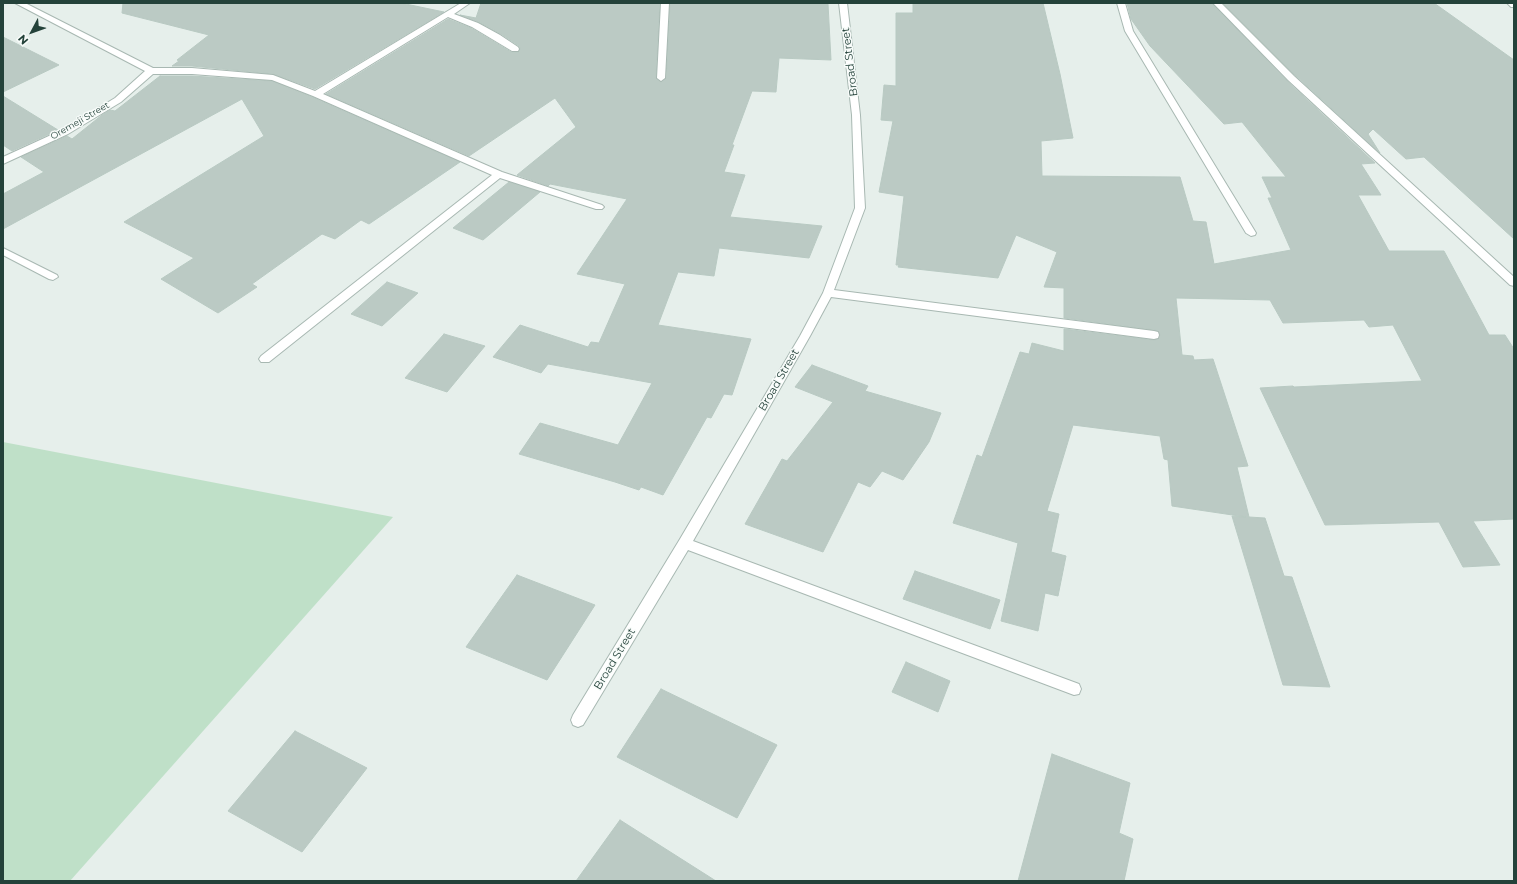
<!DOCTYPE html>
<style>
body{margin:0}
#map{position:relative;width:1517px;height:884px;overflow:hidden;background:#e6efeb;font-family:Montserrat,sans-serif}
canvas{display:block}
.frame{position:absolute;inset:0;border:4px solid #24423a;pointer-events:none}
.north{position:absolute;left:12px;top:12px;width:40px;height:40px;-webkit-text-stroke:3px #f7fbf9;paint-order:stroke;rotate:229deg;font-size:11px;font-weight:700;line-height:16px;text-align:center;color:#24423a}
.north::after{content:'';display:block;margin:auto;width:14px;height:18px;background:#24423a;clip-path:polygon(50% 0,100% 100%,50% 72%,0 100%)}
</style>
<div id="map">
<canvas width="1517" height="884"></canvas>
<div class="frame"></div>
<div class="north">N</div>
</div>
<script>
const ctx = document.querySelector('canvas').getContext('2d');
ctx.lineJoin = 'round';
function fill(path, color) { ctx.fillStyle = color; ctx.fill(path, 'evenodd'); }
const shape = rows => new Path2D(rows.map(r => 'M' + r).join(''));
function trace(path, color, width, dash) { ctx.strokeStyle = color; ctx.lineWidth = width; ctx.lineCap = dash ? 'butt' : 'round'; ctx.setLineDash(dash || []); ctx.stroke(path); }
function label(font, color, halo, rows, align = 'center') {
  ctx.font = font + ' Montserrat,sans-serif'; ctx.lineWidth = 3; ctx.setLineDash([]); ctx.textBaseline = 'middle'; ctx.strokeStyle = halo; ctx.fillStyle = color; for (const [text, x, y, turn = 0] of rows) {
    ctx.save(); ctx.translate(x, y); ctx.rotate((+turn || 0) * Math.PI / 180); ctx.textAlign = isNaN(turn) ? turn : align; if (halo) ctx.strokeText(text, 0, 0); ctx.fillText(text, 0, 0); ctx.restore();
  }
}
fill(shape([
 [3,442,393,517,70,881,3,881]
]), '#bfe0c8');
const building = shape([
 [123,3,401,3,444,12,315,89,273,74,192,66,172,66,179,61,177,60,209,35,122,13,123,3],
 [481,3,660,3,656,78,661,82,666,78,670,3,828,4,831,60,779,58,776,92,752,91,732,145,734,145,724,172,745,175,730,217,822,226,809,258,719,248,714,276,678,272,658,325,751,339,732,395,724,394,711,418,707,417,663,495,641,487,639,490,615,482,519,454,540,423,618,445,652,383,548,364,541,373,493,357,520,325,588,347,591,342,599,343,625,284,577,274,627,199,550,184,548,186,517,175,576,127,555,98,469,156,326,94,448,19,471,28,511,52,519,52,520,48,519,46,501,34,479,22,460,15,476,18,481,3],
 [913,3,1043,3,1060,74,1073,138,1041,141,1042,176,1180,177,1193,221,1206,222,1214,264,1291,250,1268,198,1272,198,1262,177,1286,177,1242,122,1224,124,1150,46,1131,19,1127,3,1212,3,1287,81,1375,163,1361,164,1381,195,1358,195,1389,251,1444,251,1489,335,1505,335,1514,349,1514,519,1473,521,1500,565,1463,567,1439,522,1325,525,1260,388,1293,386,1294,387,1422,381,1393,325,1369,327,1364,320,1283,323,1270,300,1176,298,1182,355,1193,356,1194,360,1213,359,1248,466,1237,467,1249,517,1265,518,1284,576,1292,577,1330,687,1283,685,1232,516,1246,517,1172,506,1168,460,1164,459,1160,436,1073,425,1047,511,1059,514,1051,552,1066,556,1058,596,1045,593,1038,631,1001,621,1018,543,953,523,977,455,982,457,1020,352,1029,354,1032,343,1064,351,1064,329,1154,340,1158,339,1160,335,1158,331,1154,330,1064,318,1064,288,1044,287,1057,252,1016,235,998,278,898,267,899,265,896,265,904,196,879,192,893,121,881,120,884,85,896,86,896,13,913,13,913,3],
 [1223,3,1434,3,1514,60,1514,239,1424,157,1406,159,1373,129,1368,134,1380,153,1295,75,1223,3],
 [3,37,59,65,3,92,3,37],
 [160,76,192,76,272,81,312,97,460,162,369,224,361,220,335,239,322,234,252,284,257,287,218,313,161,279,194,258,124,222,264,136,242,99,3,229,3,194,44,172,21,157,67,136,72,139,102,115,110,110,115,111,160,76],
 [3,96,58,130,12,151,3,145,3,96],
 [509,182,540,192,483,240,453,228,509,182],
 [387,282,418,293,382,326,351,314,387,282],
 [444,334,485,346,447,392,405,378,444,334],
 [812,365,868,386,865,391,941,413,929,442,903,480,882,471,870,487,858,482,823,552,745,524,782,459,787,461,833,402,795,387,812,365],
 [915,571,1000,600,990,629,903,599,915,571],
 [517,575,595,605,547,680,466,647,517,575],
 [906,662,950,681,938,712,892,692,906,662],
 [661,689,777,745,737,818,617,757,661,689],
 [295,731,367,768,302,852,228,811,295,731],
 [1052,754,1130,783,1119,833,1133,839,1124,881,1018,881,1052,754],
 [620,820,716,881,576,881,620,820]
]);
fill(building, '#bbcac4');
trace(building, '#b8c9c2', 1);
const street = shape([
 [15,3,25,3,153,68,192,68,273,75,315,91,461,3,470,3,454,14,478,23,500,35,518,47,519,49,518,51,512,51,472,27,448,17,323,94,502,172,602,205,604,207,602,209,596,209,500,178,269,362,261,362,259,359,261,356,492,175,313,96,272,80,192,74,153,74,121,102,68,134,3,164,3,157,62,130,115,98,145,71,15,3],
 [661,3,669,3,665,78,661,81,657,78,661,3],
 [839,3,847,3,860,115,865,208,834,290,1154,331,1158,332,1159,335,1158,338,1154,339,831,297,810,336,693,541,1079,684,1081,689,1079,694,1074,695,688,550,583,725,578,727,573,725,571,720,573,715,680,539,800,336,823,293,855,208,852,115,839,3],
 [1117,3,1125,3,1133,31,1256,233,1255,235,1251,236,1246,233,1125,31,1117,3],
 [1213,3,1221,3,1294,76,1514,277,1514,286,1510,285,1288,80,1213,3],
 [1507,3,1514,3,1514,7,1511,7,1507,3],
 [3,248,57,275,58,277,53,280,49,279,3,255,3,248]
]);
trace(street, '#a8b8b2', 2);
fill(street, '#fff');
label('9px', '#24423a', '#f7fbf9', [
 ["Oremeji Street",80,121,-30]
]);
label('11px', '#24423a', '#f7fbf9', [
 ["Broad Street",850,62,-97],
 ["Broad Street",779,380,-60],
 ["Broad Street",615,659,-59]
]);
</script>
